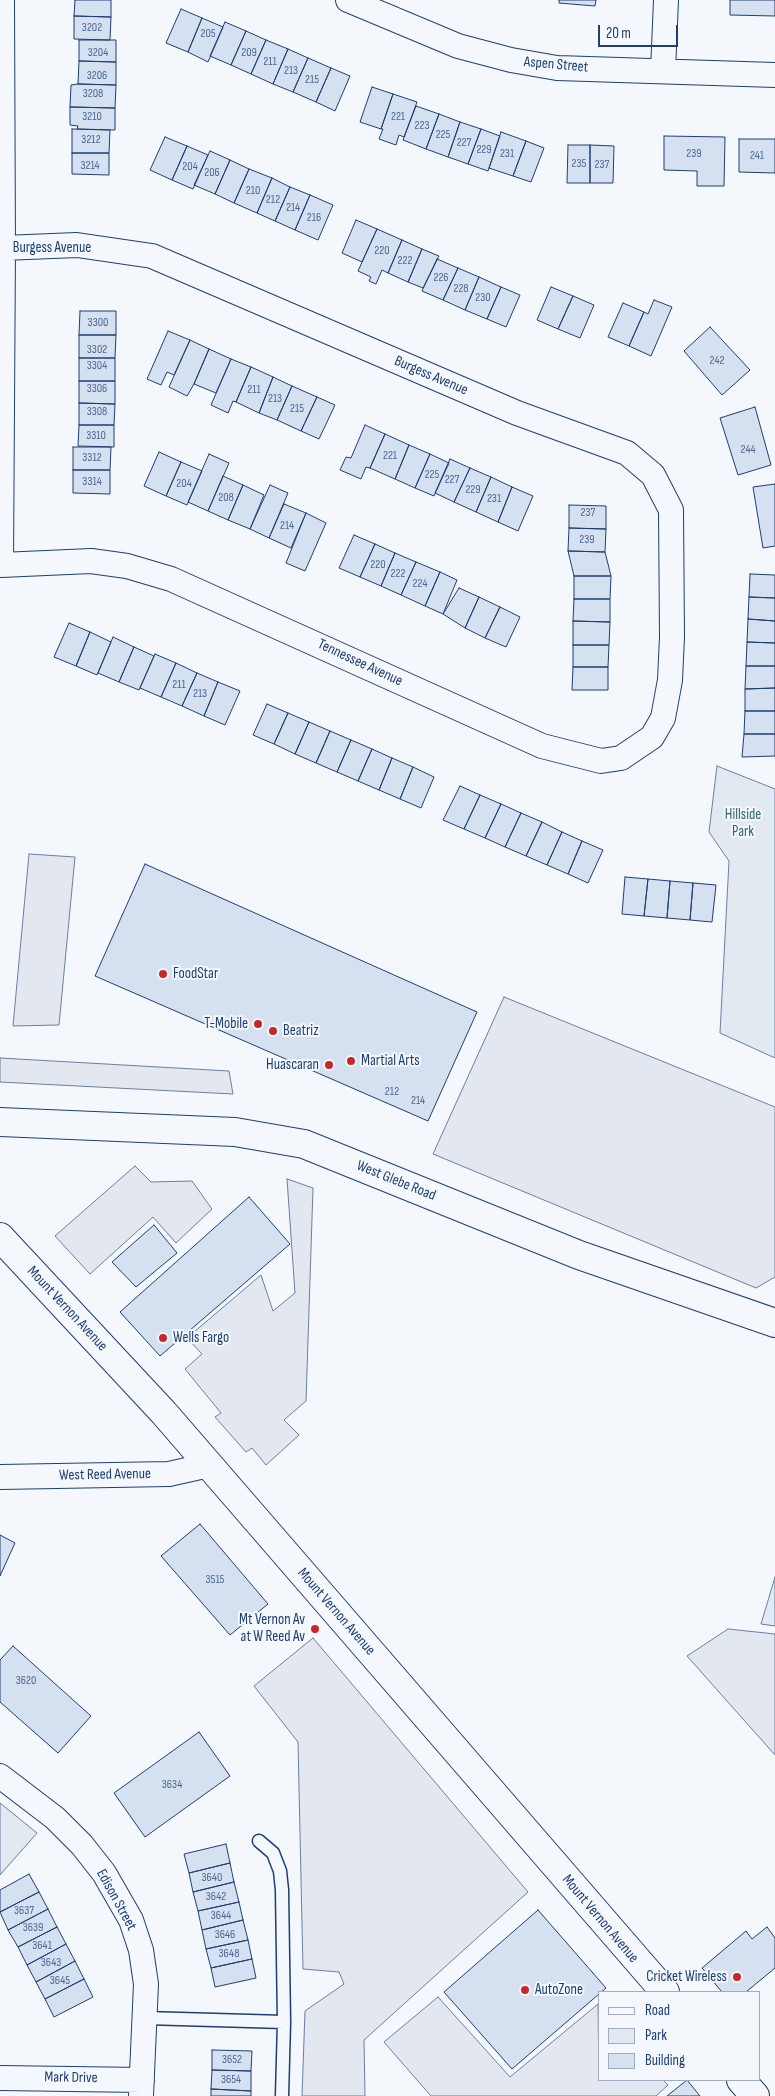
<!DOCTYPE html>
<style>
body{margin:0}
#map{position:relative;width:775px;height:2096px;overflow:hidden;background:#f4f7fb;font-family:"Sofia Sans Condensed",sans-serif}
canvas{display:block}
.legend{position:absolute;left:598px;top:1991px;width:162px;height:90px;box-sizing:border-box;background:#f4f7fb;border:1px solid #9eadc5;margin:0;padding:6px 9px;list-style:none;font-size:15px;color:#1d3f73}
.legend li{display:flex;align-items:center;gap:10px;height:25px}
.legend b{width:25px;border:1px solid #9eadc5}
.scale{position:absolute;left:598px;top:25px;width:80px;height:22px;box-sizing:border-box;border:2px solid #1d3f73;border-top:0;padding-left:6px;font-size:15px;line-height:18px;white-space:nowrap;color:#1d3f73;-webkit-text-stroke:4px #f4f7fb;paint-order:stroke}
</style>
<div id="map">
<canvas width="775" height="2096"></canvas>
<ul class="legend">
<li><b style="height:6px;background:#f4f7fb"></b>Road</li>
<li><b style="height:14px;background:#e3e9f0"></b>Park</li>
<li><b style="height:14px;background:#d5e0f0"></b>Building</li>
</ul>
<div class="scale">20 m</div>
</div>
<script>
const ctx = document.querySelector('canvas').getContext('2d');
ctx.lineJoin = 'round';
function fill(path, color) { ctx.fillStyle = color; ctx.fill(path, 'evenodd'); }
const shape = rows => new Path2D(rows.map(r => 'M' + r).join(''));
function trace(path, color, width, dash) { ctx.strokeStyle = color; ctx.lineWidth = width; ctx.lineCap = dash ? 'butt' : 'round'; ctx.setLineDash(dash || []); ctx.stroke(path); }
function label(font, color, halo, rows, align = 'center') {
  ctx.font = font + ' "Sofia Sans Condensed",sans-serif'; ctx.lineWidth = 4; ctx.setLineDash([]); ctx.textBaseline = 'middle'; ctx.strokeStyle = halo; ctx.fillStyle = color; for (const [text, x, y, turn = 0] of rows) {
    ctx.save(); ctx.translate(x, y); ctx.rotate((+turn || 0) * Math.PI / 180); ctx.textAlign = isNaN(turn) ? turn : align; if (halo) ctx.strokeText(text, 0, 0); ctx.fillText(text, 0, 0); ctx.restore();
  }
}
const green = shape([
 [717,766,775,789,775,1058,720,1033,729,861,709,832,717,766],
 [775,1577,775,1626,761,1624,775,1577],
 [0,1803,37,1833,0,1875,0,1803]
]);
fill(green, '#e3e9f0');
trace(green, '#687fa3', 1);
const parking = shape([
 [29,854,75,857,59,1025,13,1026,29,854],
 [504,997,775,1107,775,1277,756,1288,433,1154,504,997],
 [0,1058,229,1071,233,1094,0,1082,0,1058],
 [135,1166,151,1182,192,1181,212,1209,176,1243,153,1217,90,1274,55,1236,135,1166],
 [287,1179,313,1188,306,1401,284,1420,299,1435,266,1465,252,1448,246,1452,215,1417,221,1413,185,1369,202,1354,187,1338,261,1275,273,1311,295,1293,287,1179],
 [728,1629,775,1634,775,1755,687,1656,728,1629],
 [313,1638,528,1892,364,2040,365,2096,302,2096,305,2011,344,1984,339,1972,303,1969,298,1742,254,1686,313,1638],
 [438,1997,510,2077,598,2004,599,2080,663,2080,668,2085,656,2096,431,2096,384,2042,438,1997]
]);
fill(parking, '#e3e8f0');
trace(parking, '#687fa3', 1);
const building = shape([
 [75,0,111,0,111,17,74,16,75,0],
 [559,0,596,0,595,6,559,3,559,0],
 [730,0,775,0,775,16,730,15,730,0],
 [181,9,202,18,188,52,166,43,181,9],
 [74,16,111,17,110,40,74,39,74,16],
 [202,18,223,27,208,62,188,52,202,18],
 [225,22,246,31,231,65,210,56,225,22],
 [246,31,266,40,251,74,231,65,246,31],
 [79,40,116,40,116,62,79,61,79,40],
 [266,40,288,49,273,84,251,74,266,40],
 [288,49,308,58,293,92,273,84,288,49],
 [308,58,331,68,316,102,293,92,308,58],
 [79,61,116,62,116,85,78,84,79,61],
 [331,68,350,76,335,111,316,102,331,68],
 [78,84,116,85,115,108,70,107,71,85,78,84],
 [372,87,393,94,381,129,360,122,372,87],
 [393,94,417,102,404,137,399,135,396,145,379,139,383,129,381,129,393,94],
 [416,106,439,114,426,149,403,140,416,106],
 [70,107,115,108,115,130,77,129,78,126,70,125,70,107],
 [439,114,460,122,448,157,426,149,439,114],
 [460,122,481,129,468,164,448,157,460,122],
 [72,129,110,130,109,153,72,153,72,129],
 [481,129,500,136,488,171,468,164,481,129],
 [501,132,526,141,513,176,489,168,501,132],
 [664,136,725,137,724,186,697,186,697,171,664,170,664,136],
 [165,137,187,146,172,180,150,170,165,137],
 [739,139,775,139,775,173,739,172,739,139],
 [526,141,544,148,531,182,513,176,526,141],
 [568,145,590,145,590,183,567,183,568,145],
 [590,145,614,146,613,183,590,183,590,145],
 [187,146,208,155,193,189,172,180,187,146],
 [210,151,230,160,215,194,194,185,210,151],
 [72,153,109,153,109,175,72,174,72,153],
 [230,160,249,169,234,203,215,194,230,160],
 [249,169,272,178,257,213,234,203,249,169],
 [272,178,290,187,275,221,257,213,272,178],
 [290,187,310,195,295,230,275,221,290,187],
 [310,195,333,205,318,240,295,230,310,195],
 [356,220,377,229,362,262,342,253,356,220],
 [377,229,402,240,388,273,382,270,376,284,369,281,371,277,358,271,377,229],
 [402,240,422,249,408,282,388,273,402,240],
 [422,249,439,256,423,288,408,282,422,249],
 [437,259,458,268,443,300,422,291,437,259],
 [458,268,479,277,465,310,443,300,458,268],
 [479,277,501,287,487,319,465,310,479,277],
 [501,287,520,295,506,327,487,319,501,287],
 [551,287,573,296,558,329,537,320,551,287],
 [573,296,594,305,580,338,558,329,573,296],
 [654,300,672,307,651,356,629,346,644,312,648,314,654,300],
 [623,303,644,312,629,346,608,337,623,303],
 [80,311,116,311,116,335,79,335,80,311],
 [710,327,750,370,722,395,684,351,710,327],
 [168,331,190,340,174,375,167,372,161,385,147,379,168,331],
 [79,335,116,335,115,358,79,358,79,335],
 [190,340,209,349,194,384,187,396,169,387,190,340],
 [209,349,231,359,216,393,194,384,209,349],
 [79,358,115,358,115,381,79,381,79,358],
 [231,359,251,367,236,402,233,401,228,413,211,405,231,359],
 [251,367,273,377,259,413,236,402,251,367],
 [273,377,292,386,277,420,259,413,273,377],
 [79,381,115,381,115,404,79,403,79,381],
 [292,386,317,397,301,431,277,420,292,386],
 [317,397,335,405,319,439,301,431,317,397],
 [79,403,115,404,114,425,79,425,79,403],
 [755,407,771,465,738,475,720,418,755,407],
 [79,425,114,425,114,447,78,446,79,425],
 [365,425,385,434,370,468,366,467,361,479,340,470,346,457,351,458,365,425],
 [385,434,409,445,395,479,370,468,385,434],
 [409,445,430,454,415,488,395,479,409,445],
 [73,447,111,447,110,470,73,470,73,447],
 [159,452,181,462,166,496,144,486,159,452],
 [209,454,229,463,208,511,188,502,209,454],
 [430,454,449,463,434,496,415,488,430,454],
 [450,459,470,468,454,502,435,493,450,459],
 [181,462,202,471,187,505,166,496,181,462],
 [470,468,491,477,476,512,454,502,470,468],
 [73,470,110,470,110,494,73,493,73,470],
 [223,476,243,485,228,520,208,511,223,476],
 [491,477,512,487,498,522,476,512,491,477],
 [775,484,775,546,763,548,753,487,775,484],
 [243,485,264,495,250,529,228,520,243,485],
 [270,485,288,493,269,538,250,529,270,485],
 [512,487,533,496,518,531,498,522,512,487],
 [284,504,306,513,291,548,269,538,284,504],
 [569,505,606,506,606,529,569,528,569,505],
 [306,513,326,523,305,571,286,563,306,513],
 [569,528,606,529,605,552,568,551,569,528],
 [354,535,375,544,360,577,339,568,354,535],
 [375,544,395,553,381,586,360,577,375,544],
 [568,551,605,552,611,576,574,576,568,551],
 [395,553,416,562,401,595,381,586,395,553],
 [416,562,440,572,425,606,401,595,416,562],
 [440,572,457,580,443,614,425,606,440,572],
 [750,574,775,575,775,598,749,597,750,574],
 [574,576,611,576,610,599,574,599,574,576],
 [459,588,479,597,465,628,443,614,459,588],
 [479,597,500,607,485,638,465,628,479,597],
 [749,597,775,598,775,621,748,619,749,597],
 [574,599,610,599,610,622,573,621,574,599],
 [500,607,520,617,506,647,485,638,500,607],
 [748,619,775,621,775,643,747,642,748,619],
 [573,621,610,622,609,645,573,645,573,621],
 [69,623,90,632,76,666,54,657,69,623],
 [90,632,111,642,97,675,76,666,90,632],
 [113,637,134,647,119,682,98,673,113,637],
 [747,642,775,643,775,666,746,666,747,642],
 [573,645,609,645,608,667,573,667,573,645],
 [134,647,154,656,139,690,119,682,134,647],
 [155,654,176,663,161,697,140,688,155,654],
 [176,663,197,673,182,706,161,697,176,663],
 [746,666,775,666,775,688,745,689,746,666],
 [573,667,608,667,608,690,572,690,573,667],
 [197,673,218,682,204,716,182,706,197,673],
 [218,682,240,691,225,725,204,716,218,682],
 [775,688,775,711,745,711,745,689,775,688],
 [267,704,288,713,274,744,253,735,267,704],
 [745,711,775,711,775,734,744,734,745,711],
 [288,713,309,722,295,754,274,744,288,713],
 [309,722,330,731,316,763,295,754,309,722],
 [330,731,351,740,337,772,316,763,330,731],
 [744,734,775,734,775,756,742,757,744,734],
 [351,740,372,749,358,781,337,772,351,740],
 [372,749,392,758,379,790,358,781,372,749],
 [392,758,413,767,400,799,379,790,392,758],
 [413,767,434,777,421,808,400,799,413,767],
 [460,786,480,795,464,829,443,820,460,786],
 [480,795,501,804,485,838,464,829,480,795],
 [501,804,521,813,505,847,485,838,501,804],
 [521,813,542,822,526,856,505,847,521,813],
 [542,822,562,832,547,865,526,856,542,822],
 [562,832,582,841,568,874,547,865,562,832],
 [582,841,603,850,588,883,568,874,582,841],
 [145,864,477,1012,428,1121,95,976,145,864],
 [625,877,648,879,644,916,622,914,625,877],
 [648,879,670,881,667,918,644,916,648,879],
 [670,881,693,883,690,920,667,918,670,881],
 [693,883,716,885,712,922,690,920,693,883],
 [249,1197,290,1244,160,1356,120,1312,249,1197],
 [154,1225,177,1253,136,1287,112,1262,154,1225],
 [200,1524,268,1604,230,1635,161,1556,200,1524],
 [0,1535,15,1543,0,1576,0,1535],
 [13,1646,91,1716,58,1753,0,1702,0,1660,13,1646],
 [199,1732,230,1776,145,1837,114,1793,199,1732],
 [226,1844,230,1863,189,1873,184,1854,226,1844],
 [230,1863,234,1882,193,1892,189,1873,230,1863],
 [29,1874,39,1892,0,1912,0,1890,29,1874],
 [234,1882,239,1902,198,1911,193,1892,234,1882],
 [39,1892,48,1909,8,1930,0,1912,39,1892],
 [239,1902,243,1920,202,1930,198,1911,239,1902],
 [48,1909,57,1927,18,1947,8,1930,48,1909],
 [538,1910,606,1988,512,2069,444,1992,538,1910],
 [243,1920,248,1940,206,1949,202,1930,243,1920],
 [57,1927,66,1944,27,1965,18,1947,57,1927],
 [767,1927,775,1938,775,1968,746,1992,722,1992,702,1968,746,1931,752,1939,767,1927],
 [248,1940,252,1959,211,1968,206,1949,248,1940],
 [66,1944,75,1961,36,1982,27,1965,66,1944],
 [252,1959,256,1978,215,1987,211,1968,252,1959],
 [75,1961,84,1979,45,1999,36,1982,75,1961],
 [84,1979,93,1997,54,2017,45,1999,84,1979],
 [212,2050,252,2051,251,2071,212,2070,212,2050],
 [212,2070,251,2071,251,2091,211,2089,212,2070],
 [687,2080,700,2096,667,2096,687,2080],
 [211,2089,251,2091,251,2096,211,2096,211,2089]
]);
fill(building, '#d5e0f0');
trace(building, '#1d3f73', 1);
const service = shape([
 [259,1841,273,1853,280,1871,282,1890,284,2022,282,2096],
 [145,2018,284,2022]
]);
const minor = shape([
 [2,0,3,248,1,565,91,561,127,566,171,579,542,746,601,761,621,758,652,737,663,718,670,680,672,637,671,510,653,475,627,453,517,413,152,256,77,245,3,248],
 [348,0,458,46,511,60,557,68,775,75],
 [663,71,666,0],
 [0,1477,169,1474,209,1465],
 [0,1776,55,1818,82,1845,104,1873,131,1920,141,1950,146,1984,141,2096],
 [0,2078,142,2080]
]);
const secondary = shape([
 [0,1122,235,1132,304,1144,579,1255,775,1323],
 [0,1237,164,1413,665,1992],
 [741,2080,755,2096]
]);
trace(service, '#1d3f73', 15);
trace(minor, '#1d3f73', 26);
trace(secondary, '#1d3f73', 30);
trace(service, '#f4f7fb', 12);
trace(minor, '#f4f7fb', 24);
trace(secondary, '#f4f7fb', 28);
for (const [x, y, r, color] of [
 [163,974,5,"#c62828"],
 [258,1024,5,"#c62828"],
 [273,1031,5,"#c62828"],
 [351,1061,5,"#c62828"],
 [329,1065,5,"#c62828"],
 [163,1338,5,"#c62828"],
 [315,1629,5,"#c62828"],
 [737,1977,5,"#c62828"],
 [525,1990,5,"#c62828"]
]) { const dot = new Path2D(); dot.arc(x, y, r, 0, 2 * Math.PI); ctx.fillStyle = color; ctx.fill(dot); trace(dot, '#f4f7fb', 2); }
label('12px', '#4b6792', null, [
 ["3202",92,28],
 ["205",208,34],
 ["3204",98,53],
 ["209",249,53],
 ["211",270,62],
 ["213",291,71],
 ["3206",97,76],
 ["215",312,80],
 ["3208",93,94],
 ["3210",92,117],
 ["221",398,117],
 ["223",422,126],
 ["225",443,135],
 ["3212",91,140],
 ["227",464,143],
 ["229",484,150],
 ["231",507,154],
 ["239",694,154],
 ["241",757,156],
 ["235",579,164],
 ["237",602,165],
 ["3214",90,166],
 ["204",190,167],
 ["206",212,173],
 ["210",253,191],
 ["212",273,200],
 ["214",293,208],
 ["216",314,218],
 ["220",382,251],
 ["222",405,261],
 ["226",441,278],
 ["228",461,289],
 ["230",483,298],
 ["3300",98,323],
 ["3302",97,350],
 ["242",717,361],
 ["3304",97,366],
 ["3306",97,389],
 ["211",254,390],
 ["213",275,399],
 ["215",297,409],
 ["3308",97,412],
 ["3310",96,436],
 ["244",748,450],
 ["221",390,456],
 ["3312",92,458],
 ["225",432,475],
 ["227",452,480],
 ["3314",92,482],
 ["204",184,484],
 ["229",473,490],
 ["208",226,498],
 ["231",494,499],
 ["237",588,513],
 ["214",287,526],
 ["239",587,540],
 ["220",378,565],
 ["222",398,574],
 ["224",420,584],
 ["211",179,685],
 ["213",200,694],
 ["212",392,1092],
 ["214",418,1101],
 ["3515",215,1580],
 ["3620",26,1681],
 ["3634",172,1785],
 ["3640",212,1878],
 ["3642",216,1897],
 ["3637",24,1911],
 ["3644",221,1916],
 ["3639",33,1928],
 ["3646",225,1935],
 ["3641",42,1946],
 ["3648",229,1954],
 ["3643",51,1963],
 ["3645",60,1981],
 ["3652",232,2060],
 ["3654",231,2080]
]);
label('15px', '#1d3f73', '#f4f7fb', [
 ["Aspen Street",556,65,5],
 ["Burgess Avenue",52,248],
 ["Burgess Avenue",431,376,23],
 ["Tennessee Avenue",360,663,25],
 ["West Glebe Road",396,1181,22],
 ["Mount Vernon Avenue",67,1309,47],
 ["West Reed Avenue",105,1475,-1],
 ["Mount Vernon Avenue",336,1612,49],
 ["Edison Street",116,1900,61],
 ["Mount Vernon Avenue",600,1919,50],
 ["Mark Drive",71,2078,1]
]);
label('15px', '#2c6c60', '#f4f7fb', [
 ["Hillside",743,815],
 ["Park",743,832]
]);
label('15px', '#1d3f73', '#f4f7fb', [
 ["FoodStar",173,974],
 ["T-Mobile",248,1024,"right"],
 ["Beatriz",283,1031],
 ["Martial Arts",361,1061],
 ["Huascaran",319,1065,"right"],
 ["Wells Fargo",173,1338],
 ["Mt Vernon Av",305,1620,"right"],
 ["at W Reed Av",305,1637,"right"],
 ["Cricket Wireless",727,1977,"right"],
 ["AutoZone",535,1990]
], 'left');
</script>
